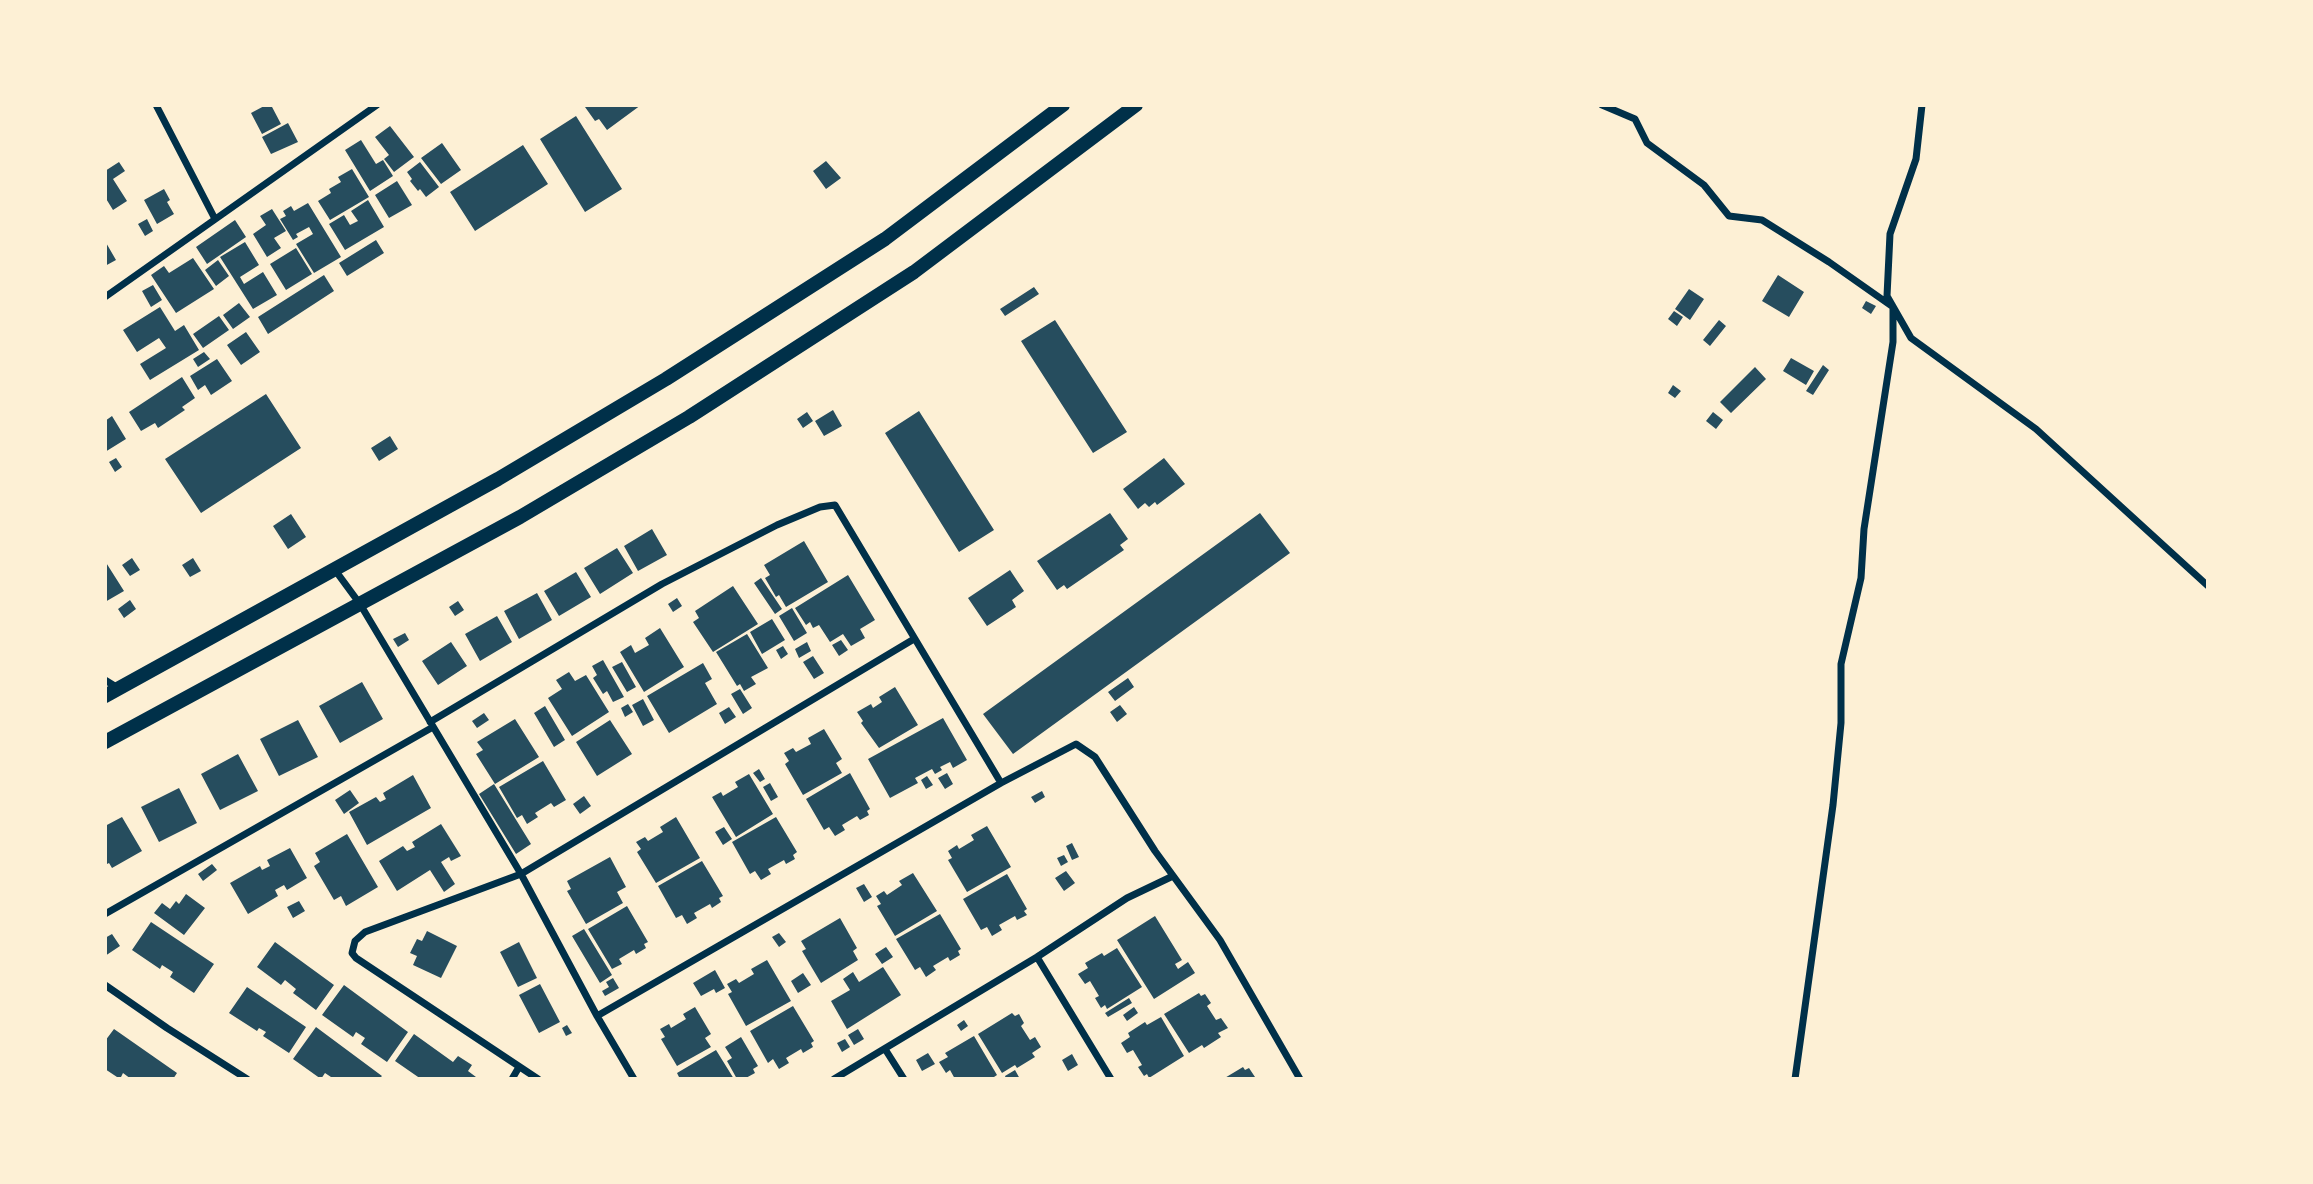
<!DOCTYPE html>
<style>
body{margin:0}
#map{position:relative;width:2313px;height:1184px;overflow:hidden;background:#fdf0d5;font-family:"Sofia Sans Condensed",sans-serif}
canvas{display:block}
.frame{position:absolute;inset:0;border:107px solid #fdf0d5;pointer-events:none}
</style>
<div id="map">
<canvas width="2313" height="1184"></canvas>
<div class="frame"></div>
</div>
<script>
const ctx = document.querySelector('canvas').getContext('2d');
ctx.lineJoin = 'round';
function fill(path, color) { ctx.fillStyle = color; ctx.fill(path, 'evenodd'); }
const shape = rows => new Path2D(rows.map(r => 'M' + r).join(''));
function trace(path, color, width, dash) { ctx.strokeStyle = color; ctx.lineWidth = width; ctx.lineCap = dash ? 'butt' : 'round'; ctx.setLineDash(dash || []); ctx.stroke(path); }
fill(shape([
 [266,105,271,105,281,124,262,134,251,113],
 [588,105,641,105,607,130,599,119,595,121,585,107],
 [576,116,622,189,585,212,540,139],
 [288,123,298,142,271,154,262,137],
 [390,126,414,157,394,172,384,159,389,155,375,137],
 [361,140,376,164,383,160,393,176,370,191,345,150],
 [442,143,461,170,441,184,421,158],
 [523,145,548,184,475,231,450,192],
 [826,161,841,178,826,189,813,171],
 [119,162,125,171,113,179,127,201,113,210,105,197,105,171],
 [420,162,439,187,426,197,420,189,418,191,410,181,412,179,407,172],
 [352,169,369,197,330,220,318,201,331,193,329,189,341,182,338,177],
 [397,181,412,205,389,218,375,195],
 [164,189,170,200,167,202,174,214,157,224,144,200],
 [368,200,384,227,345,250,329,224,344,215,350,225,358,221,351,211],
 [308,203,341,257,314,273,296,244,313,234,309,227,296,234,298,237,293,240,280,219,286,216,283,211,291,206,294,211],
 [272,209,286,231,274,238,281,248,267,257,253,234,266,225,260,216],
 [147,219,153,231,145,236,138,224],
 [235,220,246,237,207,264,196,247],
 [376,240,384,253,347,276,339,263],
 [105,241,116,260,105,266],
 [245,242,259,265,240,277,244,284,263,272,277,295,253,309,220,257],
 [296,248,312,274,286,290,270,264],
 [193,258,214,289,176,313,151,275,164,266,169,273],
 [218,260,229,276,216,286,205,270],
 [324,275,334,291,268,334,258,317],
 [1778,275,1804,292,1789,317,1762,301],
 [153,285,162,300,151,307,142,291],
 [1034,287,1039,294,1005,316,1000,309],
 [1689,289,1704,299,1690,320,1675,309],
 [1866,301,1876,306,1871,314,1862,308],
 [239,303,250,317,233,329,223,315],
 [160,307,175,331,184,325,199,350,150,380,140,364,166,348,159,338,137,352,123,330],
 [1674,311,1683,317,1677,326,1668,319],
 [219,316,229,330,203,348,193,334],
 [1055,320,1127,432,1093,453,1021,341],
 [1719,320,1726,326,1710,346,1703,340],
 [246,332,260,352,241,365,227,345],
 [204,352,210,359,198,367,193,359],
 [1791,358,1814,371,1806,385,1783,371],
 [217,359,232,381,211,395,205,385,198,390,190,376],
 [1823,365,1829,370,1813,395,1806,391],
 [1755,367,1766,379,1731,413,1720,402],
 [182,377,195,398,182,407,185,410,158,428,155,423,141,431,129,412],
 [1673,385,1681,391,1675,398,1668,393],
 [266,394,301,448,201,513,165,459],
 [833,410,842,426,824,436,815,421],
 [919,411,994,530,959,552,885,433],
 [807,412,813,421,803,428,797,419],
 [1713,412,1723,420,1716,429,1706,421],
 [112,416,126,439,105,452,105,421],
 [390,436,398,449,379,461,371,448],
 [116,458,122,467,115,472,109,462],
 [1164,458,1185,484,1157,505,1155,502,1149,507,1145,503,1138,509,1123,489],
 [1110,513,1128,539,1120,545,1124,550,1067,589,1064,585,1057,590,1037,561],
 [1260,513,1290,553,1013,754,983,714],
 [291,514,306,537,288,549,273,526],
 [652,529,667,555,638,571,624,546],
 [804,541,828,582,786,607,779,595,776,597,765,578,770,575,764,565],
 [617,548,633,573,600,594,584,568],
 [132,558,140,570,130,576,122,565],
 [193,558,201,571,190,577,182,565],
 [105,561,124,591,105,602],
 [1010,570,1024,591,1012,600,1016,607,987,626,968,598],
 [576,572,591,597,559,616,544,591],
 [848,575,875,620,860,629,865,638,851,646,843,634,830,642,819,625,813,628,810,622,806,625,795,608],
 [761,578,782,609,775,614,754,583],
 [733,586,758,624,713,652,693,622,699,618,695,611],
 [537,593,552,620,519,639,504,611],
 [677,598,682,606,673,612,668,604],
 [130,600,136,609,124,618,118,609],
 [458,601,464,610,455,616,449,607],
 [792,608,807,633,794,641,779,616],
 [497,616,512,642,480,661,465,634],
 [772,619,785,640,762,654,750,632],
 [660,628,684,667,644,692,620,652,631,645,635,653,649,645,645,638],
 [405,633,409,640,398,647,393,639],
 [747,634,768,668,751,677,756,684,744,691,740,684,737,686,716,652],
 [841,640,848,650,839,656,832,645],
 [451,642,467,666,438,685,422,661],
 [807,642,811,651,799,658,795,649],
 [783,646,788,654,781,659,776,650],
 [813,656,824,673,814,679,803,662],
 [603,660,624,697,613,702,607,691,603,694,593,678,597,675,592,666],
 [622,662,636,687,627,692,612,667],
 [703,663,712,679,705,683,717,704,669,733,647,696],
 [569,672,575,681,586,675,609,712,572,736,548,698,562,689,556,680],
 [1128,678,1134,687,1115,701,1108,692],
 [362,682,383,719,340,743,319,706],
 [895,687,918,725,879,748,861,723,863,721,857,712,871,704,873,708,882,702,879,697],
 [740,689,752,708,743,714,731,694],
 [643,699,654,720,643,726,632,705],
 [628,704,633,712,625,717,621,708],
 [1120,705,1127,714,1117,722,1110,712],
 [545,706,565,740,554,747,534,713],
 [729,707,736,717,725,724,719,713],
 [484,713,489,720,477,728,472,721],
 [943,718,967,760,953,768,950,762,940,767,942,770,935,774,932,769,915,778,918,783,890,798,868,759],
 [515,719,539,757,495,784,476,754,483,750,477,742],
 [298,720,318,757,279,776,260,739],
 [610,720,632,754,597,776,576,742],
 [824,729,842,759,836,763,842,773,803,795,785,764,789,761,784,753,793,748,796,752,811,744,808,738],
 [238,754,258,791,220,810,201,774],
 [543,761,566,800,554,807,551,803,535,813,538,817,527,824,522,815,517,818,499,787],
 [759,769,765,779,760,782,753,773],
 [850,773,870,809,867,811,869,815,860,820,857,816,842,825,845,830,835,836,829,827,824,830,806,799],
 [947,773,953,784,945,789,938,778],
 [749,774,773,814,736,837,712,797,721,792,723,796,738,787,735,782],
 [413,775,431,808,367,845,349,812,376,797,380,802,386,799,383,793],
 [927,776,933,785,926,789,921,780],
 [770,783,778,797,771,801,763,787],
 [494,784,531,844,516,854,479,794],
 [179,788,197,823,159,842,141,807],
 [350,790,359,803,344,814,335,800],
 [1042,791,1045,797,1035,803,1031,797],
 [584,796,591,806,580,814,573,804],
 [122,817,142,851,112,868,109,863,105,865,105,826],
 [676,817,700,858,656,883,637,852,641,849,636,842,645,837,648,841,663,832,660,827],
 [776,817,797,852,793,855,795,859,786,864,784,860,768,869,771,874,761,880,755,871,750,874,732,842],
 [441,824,461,856,451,861,449,857,441,862,455,884,444,892,430,870,397,891,379,861,403,846,407,851,415,847,412,842],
 [987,826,1011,867,967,892,948,860,952,858,948,851,957,845,959,849,974,840,971,835],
 [724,827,732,839,723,845,715,832],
 [347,834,378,887,346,906,341,896,334,900,314,866,320,862,315,853],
 [1072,843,1079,857,1072,860,1066,846],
 [290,848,307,878,287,890,284,885,275,890,278,896,248,914,230,883,260,866,262,870,270,866,267,860],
 [1064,855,1068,862,1061,866,1057,858],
 [610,857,626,887,617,892,623,903,586,924,567,891,571,889,567,881],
 [702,861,723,896,719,898,721,902,712,908,710,904,694,913,697,918,687,924,682,915,676,918,658,886],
 [212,864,217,870,203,881,198,874],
 [1066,871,1075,883,1064,891,1055,878],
 [913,873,937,911,895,936,877,906,881,904,876,896,884,891,887,895,902,885,899,881],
 [1007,874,1027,909,1024,911,1027,915,1017,920,1015,916,999,925,1002,930,992,936,987,927,981,930,963,899],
 [864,884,872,897,864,902,856,888],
 [186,894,205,908,184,935,154,913,162,903,170,909,176,901,179,904],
 [299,901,305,911,293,918,287,907],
 [627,906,648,942,644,944,646,948,636,954,634,950,619,959,622,964,612,969,588,929],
 [940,914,961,949,958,951,960,955,950,961,948,957,933,966,936,970,926,977,920,967,915,970,896,939],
 [1155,916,1182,960,1175,964,1178,969,1188,962,1195,973,1154,999,1117,940],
 [840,918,857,948,853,951,858,960,821,983,802,951,806,949,801,941],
 [151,922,214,964,194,993,170,977,173,972,162,965,160,969,132,950],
 [584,929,612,975,600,983,572,936],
 [427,931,457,946,441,978,413,965,417,956,410,953,417,939,422,941],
 [779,933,786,942,779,947,772,937],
 [112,934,120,946,105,956,105,938],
 [275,942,334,985,316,1010,293,993,296,989,285,980,281,985,257,967],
 [519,942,537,978,518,987,500,952],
 [886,947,893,957,882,964,875,954],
 [1117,948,1142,987,1107,1009,1105,1005,1101,1008,1095,998,1099,996,1090,981,1085,984,1078,974,1088,968,1085,963,1102,953,1104,956],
 [767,960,791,1001,746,1026,728,994,732,992,727,984,736,979,739,983,754,974,751,969],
 [883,967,901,995,847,1029,831,1001,850,990,843,979,853,972,859,982],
 [715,970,725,988,716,993,714,989,701,996,693,983],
 [803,973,811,985,798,993,791,981],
 [613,978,619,988,605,996,602,991,609,987,606,982],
 [540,984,560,1022,539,1033,519,995],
 [344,985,408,1032,387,1062,361,1044,365,1038,356,1032,353,1037,322,1015],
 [247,987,306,1027,289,1053,263,1036,266,1032,259,1028,257,1031,229,1013],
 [1199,993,1201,996,1205,994,1211,1003,1207,1006,1216,1020,1221,1018,1228,1028,1218,1033,1221,1037,1204,1048,1202,1045,1189,1053,1164,1014],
 [1129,998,1132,1003,1108,1017,1105,1013],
 [793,1006,814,1041,811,1043,813,1047,803,1053,801,1049,786,1058,789,1063,779,1069,773,1059,768,1063,750,1031],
 [695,1007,711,1034,705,1038,711,1047,677,1066,661,1039,665,1037,660,1029,669,1024,671,1028,686,1019,683,1014],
 [1134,1007,1138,1013,1127,1021,1123,1015],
 [1012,1013,1015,1016,1019,1014,1024,1023,1021,1026,1030,1040,1035,1037,1041,1047,1032,1053,1035,1057,1017,1068,1015,1065,1002,1073,978,1034],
 [1161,1017,1184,1056,1149,1078,1147,1074,1144,1076,1138,1067,1142,1065,1133,1050,1127,1053,1121,1043,1130,1037,1128,1033,1145,1022,1147,1025],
 [964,1020,968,1026,961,1031,957,1025],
 [567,1025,572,1033,566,1036,562,1028],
 [316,1027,382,1076,379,1079,334,1079,325,1073,321,1079,293,1059],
 [114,1029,177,1073,173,1079,131,1079,123,1073,120,1079,105,1069,105,1041],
 [858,1029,864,1039,854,1045,848,1035],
 [414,1034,453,1062,458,1056,472,1065,468,1071,476,1077,474,1079,421,1079,395,1061],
 [974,1036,997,1075,991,1079,955,1079,950,1070,946,1073,939,1062,948,1057,945,1053],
 [741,1037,758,1066,753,1069,755,1073,744,1079,737,1079,727,1061,732,1058,725,1047],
 [845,1039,850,1047,842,1052,837,1043],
 [716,1050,734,1079,680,1079,677,1073],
 [928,1053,935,1064,922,1071,916,1060],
 [1072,1054,1078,1065,1068,1071,1062,1060],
 [1243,1067,1245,1070,1249,1068,1255,1077,1223,1079],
 [1015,1070,1020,1079,1006,1079,1005,1076]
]), '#264d5e');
trace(shape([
 [156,105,215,219],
 [1602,105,1635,119,1647,143,1704,185,1729,216,1762,220,1829,262,1893,307],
 [1922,105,1916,159,1890,234,1887,296,1911,338,2036,429,2208,586],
 [105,297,377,105],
 [335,570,360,604,521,874,597,1016,634,1079],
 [105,680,118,688],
 [430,722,662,584,777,525,820,507,835,505,1001,783],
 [105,914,433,727],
 [1037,957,1111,1079],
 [105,985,167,1028,247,1079],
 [597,1016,1001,783,1076,744,1095,757,1155,851,1220,940,1300,1079],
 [885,1049,904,1079],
 [512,1079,519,1067],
 [538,1079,356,958,352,953,355,941,365,932,521,874,914,639],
 [834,1079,1037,957,1127,898,1173,876],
 [1795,1079,1833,805,1841,723,1841,664,1861,578,1864,529,1893,342,1893,308]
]), '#003049', 7);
trace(shape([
 [105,696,498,479,666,379,885,239,1063,105],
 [105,742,520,517,689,417,914,272,1136,105]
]), '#003049', 14);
</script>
